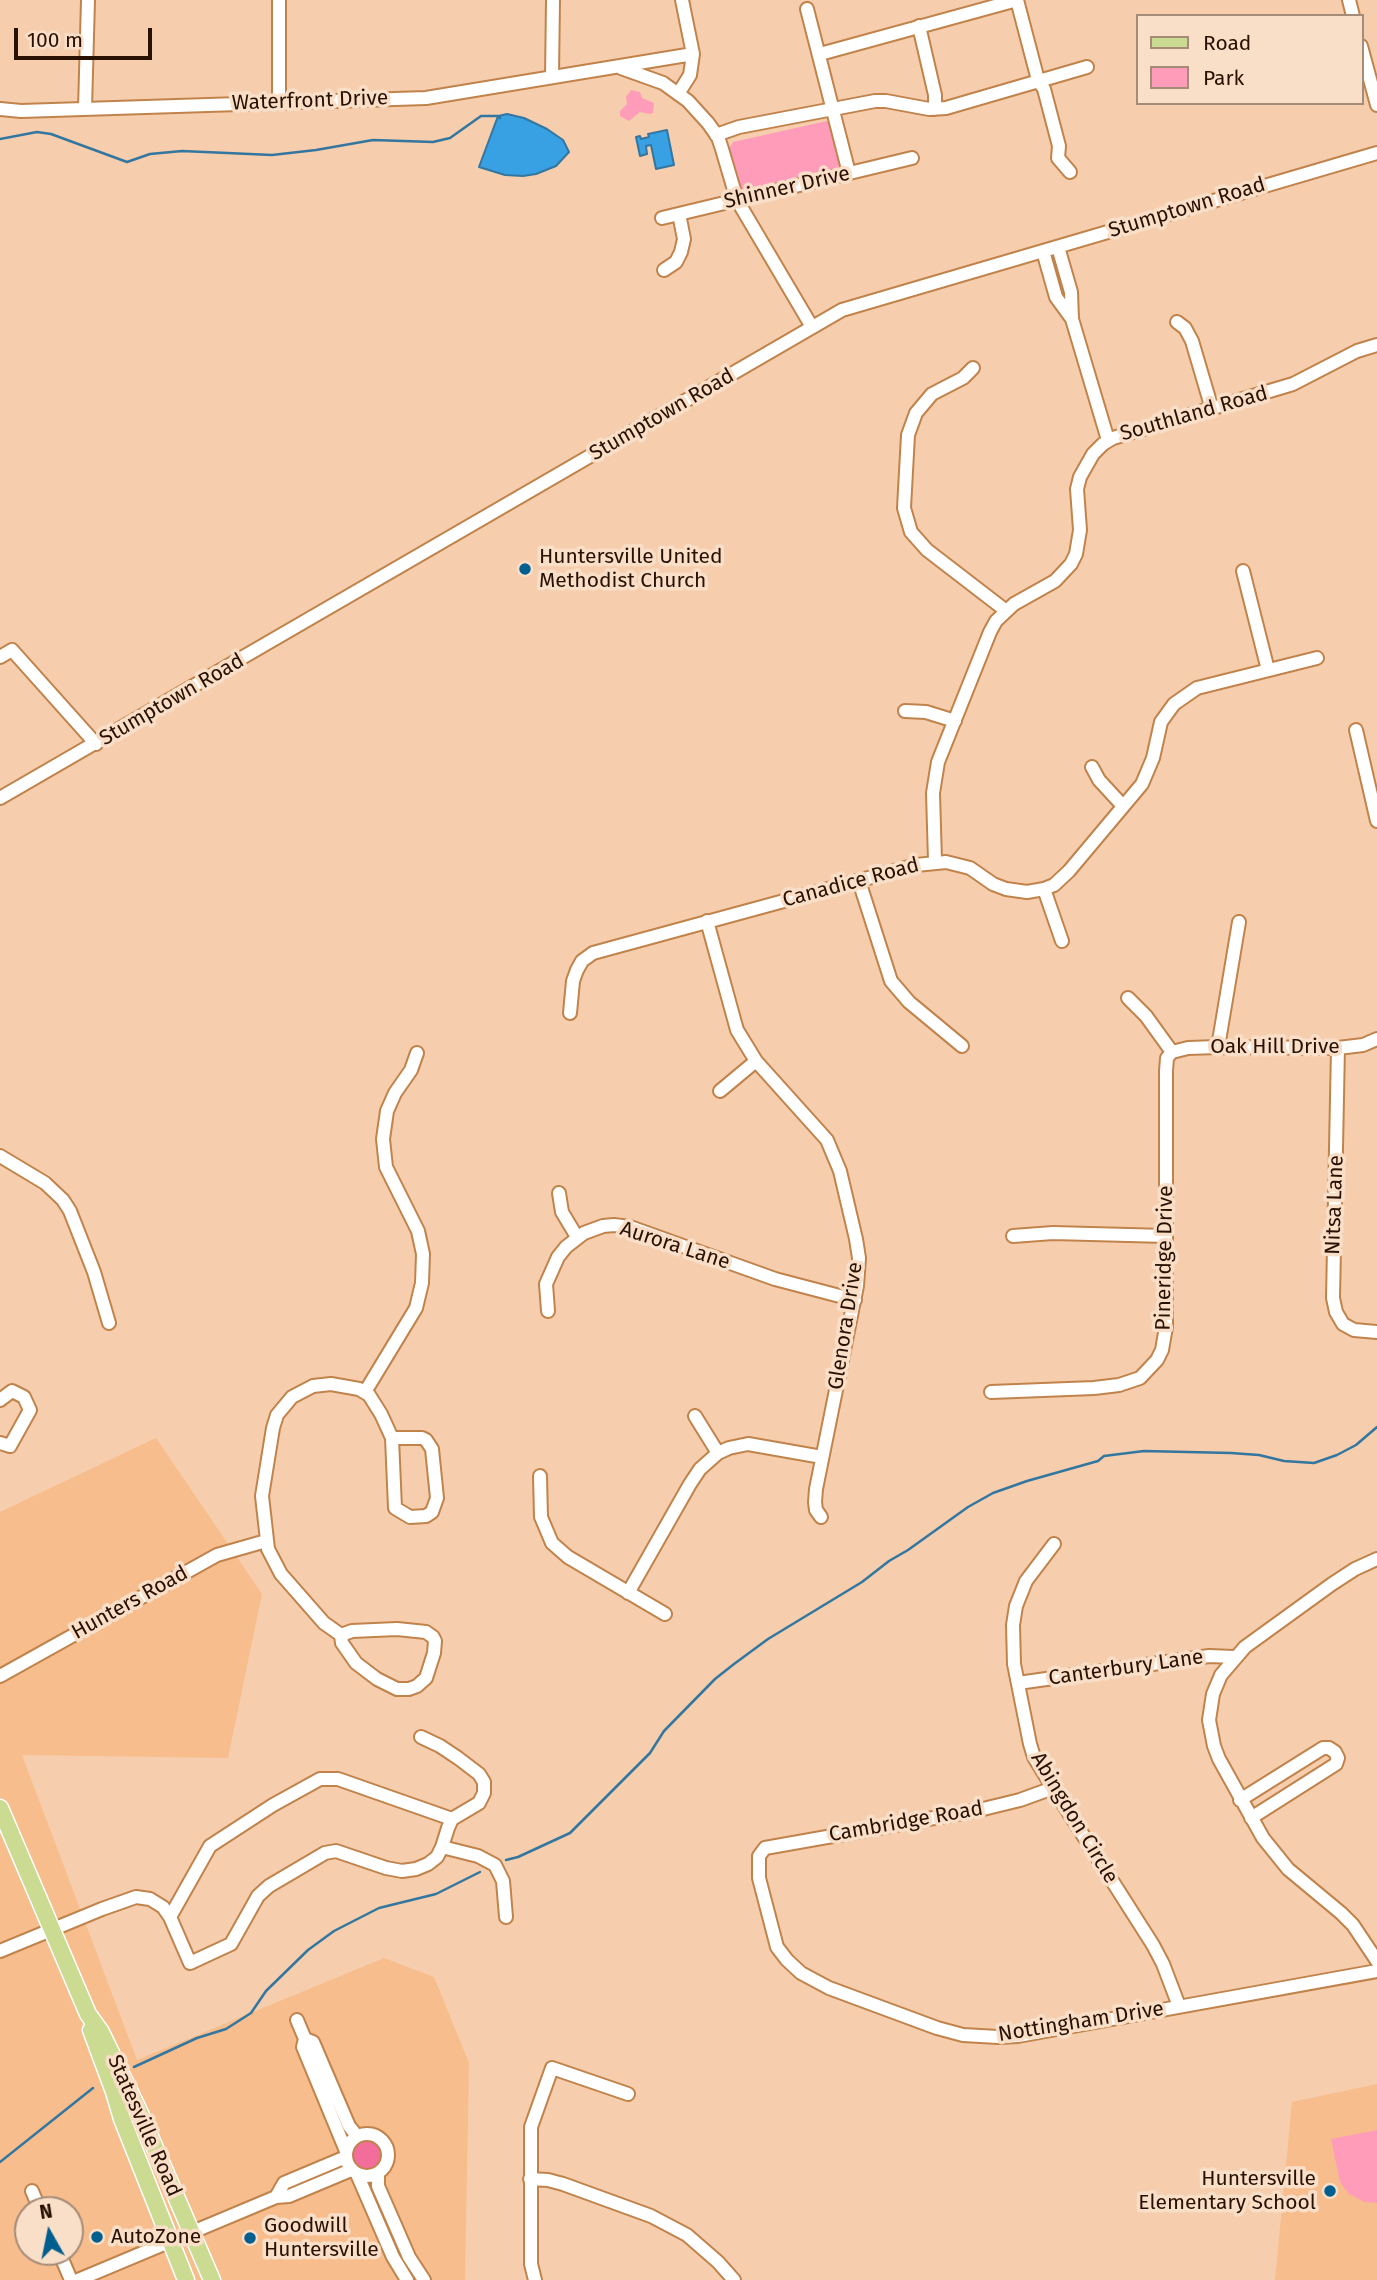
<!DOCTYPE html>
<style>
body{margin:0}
#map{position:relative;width:1377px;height:2280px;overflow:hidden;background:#f6cead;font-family:"Fira Sans",sans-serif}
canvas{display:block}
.legend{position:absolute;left:1136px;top:14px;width:228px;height:91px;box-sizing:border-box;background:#f9dec8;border:2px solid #a58c78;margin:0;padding:9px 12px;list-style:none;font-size:21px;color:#281100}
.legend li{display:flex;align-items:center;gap:14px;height:35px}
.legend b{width:35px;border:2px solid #a58c78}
.north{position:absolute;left:14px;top:2196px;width:70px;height:70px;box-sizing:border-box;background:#f9dec8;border:2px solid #a58c78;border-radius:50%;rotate:351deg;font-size:19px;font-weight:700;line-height:28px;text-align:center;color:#281100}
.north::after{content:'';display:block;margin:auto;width:24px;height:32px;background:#005f8f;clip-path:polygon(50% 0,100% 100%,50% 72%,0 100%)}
.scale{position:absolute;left:14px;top:28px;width:138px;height:32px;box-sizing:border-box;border:4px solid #281100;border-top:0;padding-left:9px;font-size:21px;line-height:24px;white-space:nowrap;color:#281100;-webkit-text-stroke:5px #f9dec8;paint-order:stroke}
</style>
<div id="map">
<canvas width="1377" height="2280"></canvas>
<ul class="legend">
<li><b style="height:9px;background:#cbdc92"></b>Road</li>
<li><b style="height:19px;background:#fe9cb9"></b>Park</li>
</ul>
<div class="north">N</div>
<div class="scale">100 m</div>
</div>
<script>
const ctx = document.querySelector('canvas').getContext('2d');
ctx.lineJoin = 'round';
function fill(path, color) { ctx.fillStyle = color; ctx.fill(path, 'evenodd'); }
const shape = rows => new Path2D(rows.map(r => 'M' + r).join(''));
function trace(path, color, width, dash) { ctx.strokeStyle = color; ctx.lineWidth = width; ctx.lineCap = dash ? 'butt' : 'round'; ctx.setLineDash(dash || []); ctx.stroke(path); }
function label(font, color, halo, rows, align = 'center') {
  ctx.font = font + ' "Fira Sans",sans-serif'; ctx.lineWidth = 7; ctx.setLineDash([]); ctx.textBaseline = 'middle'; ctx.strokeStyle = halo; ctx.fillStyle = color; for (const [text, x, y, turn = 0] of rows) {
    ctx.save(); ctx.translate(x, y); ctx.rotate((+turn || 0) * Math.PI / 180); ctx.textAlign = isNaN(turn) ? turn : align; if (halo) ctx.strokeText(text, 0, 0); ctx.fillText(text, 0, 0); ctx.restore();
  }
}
fill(shape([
 [156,1438,262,1594,228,1758,22,1755,137,2060,384,1958,434,1977,469,2063,465,2280,0,2280,0,1512],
 [28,2210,70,2210,70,2252,28,2252],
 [1377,2084,1377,2280,1275,2280,1292,2102]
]), '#f7bd8d');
fill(shape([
 [631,90,640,92,642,98,654,103,653,113,650,114,640,112,629,121,620,116,620,111,627,104,626,97],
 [827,121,830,123,839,165,838,169,745,192,739,189,729,149,733,142],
 [1377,2130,1377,2203,1365,2202,1349,2194,1340,2182,1331,2139]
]), '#fe9cb9');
fill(shape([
 '346 2155a21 21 0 1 1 42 0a21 21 0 1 1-42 0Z'
]), '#f26d9a');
const water = shape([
 [507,114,524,118,547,129,563,140,569,152,556,166,536,174,523,176,505,175,479,167,498,116,507,114],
 [667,130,674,165,656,169,651,145,646,146,647,154,640,156,636,137,640,136,641,139,649,137,648,134,667,130]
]);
fill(water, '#38a1e3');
trace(water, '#33769f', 2);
trace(shape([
 [0,139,37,132,51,134,127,162,150,154,182,151,272,155,316,150,373,140,433,142,450,138,481,116,498,116,500,118],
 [506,1860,518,1857,570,1833,650,1753,664,1731,715,1679,734,1664,768,1639,862,1582,889,1561,908,1550,968,1507,993,1493,1027,1481,1098,1461,1104,1456,1144,1451,1231,1453,1259,1455,1284,1461,1314,1463,1337,1455,1356,1445,1377,1427],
 [134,2067,197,2038,226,2029,251,2013,266,1991,308,1950,334,1931,379,1908,436,1894,480,1872],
 [0,2162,93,2088]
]), '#33769f', 2.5);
const minor = shape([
 [279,0,279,102],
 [1349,0,1353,16],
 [807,9,849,173],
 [919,26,935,95,935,109],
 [1361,46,1377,105],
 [820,54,1017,0,1038,80,1044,89,1059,146,1058,158,1070,172],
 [621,68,663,83,688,101,708,123,718,137,722,149,737,200,812,327],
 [552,77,553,0],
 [678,94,690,75,693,54,682,0],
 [0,109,21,111,426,98,693,54],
 [85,109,88,0],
 [716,135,739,127,875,101,886,101,929,109,946,108,1087,67],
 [662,218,912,158],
 [1058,247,1071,292,1072,319,1108,440],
 [1043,251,1056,297,1072,319],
 [664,270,676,262,681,252,684,239,679,214],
 [1177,322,1185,328,1192,341,1212,409],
 [973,368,963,378,932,394,916,413,908,435,904,508,911,532,927,550,1005,610],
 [1243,571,1268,670],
 [0,657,12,650,96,744],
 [905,711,926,712,955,721],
 [1356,730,1377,821],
 [1092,767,1099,780,1123,806],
 [0,798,842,310,1377,153],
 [935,861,933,793,938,762,990,632,996,621,1014,604,1055,581,1071,564,1076,554,1080,530,1077,489,1080,477,1093,454,1103,444,1113,438,1293,384,1357,351,1377,345],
 [859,881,891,981,909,1002,962,1046],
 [1044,889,1062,941],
 [707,921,737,1030,756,1061,827,1140,840,1171,856,1239,859,1258,857,1286,816,1489,815,1502,816,1510,821,1517],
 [1128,998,1146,1016,1172,1052],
 [570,1013,573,981,577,970,582,961,593,953,916,865,946,862,970,868,993,884,1006,889,1027,892,1044,889,1054,885,1069,871,1142,784,1153,758,1161,722,1174,704,1197,688,1317,658],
 [1218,1047,1239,922],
 [1338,1048,1333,1298,1336,1312,1343,1324,1354,1330,1377,1332],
 [1172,1052,1188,1048,1218,1047,1338,1048,1363,1045,1377,1039],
 [720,1091,756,1061],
 [0,1156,45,1183,63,1200,70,1211,94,1272,109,1323],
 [559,1193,562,1212,577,1237],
 [1013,1236,1053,1233,1166,1236],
 [548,1311,546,1284,558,1257,566,1247,584,1233,603,1226,614,1225,630,1227,775,1279,855,1300],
 [365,1392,416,1308,422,1283,423,1254,418,1231,386,1167,383,1139,387,1111,395,1093,411,1070,417,1053],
 [991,1392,1094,1388,1119,1385,1140,1378,1157,1360,1162,1350,1166,1327,1166,1071,1167,1058,1172,1052],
 [0,1400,12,1391,24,1397,30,1410,10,1446,0,1443],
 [695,1416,718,1453],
 [392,1438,422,1438,426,1440,432,1449,437,1498,432,1512,426,1516,410,1517,395,1508,392,1438],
 [540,1476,541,1517,552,1543,568,1557,665,1614],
 [1054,1544,1026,1581,1016,1606,1013,1625,1014,1664,1030,1744,1034,1757,1053,1788,1153,1945,1163,1964,1179,2006],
 [1377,1559,1355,1569,1332,1584,1245,1647,1221,1675,1213,1694,1209,1720,1214,1746,1219,1759,1263,1838,1288,1869,1341,1913,1353,1925,1377,1961],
 [628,1593,690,1484,700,1469,718,1453,729,1448,748,1444,822,1457],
 [397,1629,426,1632,433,1637,435,1641,434,1653,426,1678,417,1686,409,1689,397,1689,377,1679,356,1663,342,1643,341,1635,352,1631,397,1629],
 [341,1635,324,1623,281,1574,268,1549,262,1496,273,1428,277,1415,292,1397,313,1386,331,1384,359,1389,369,1395,381,1414,392,1438],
 [0,1676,217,1555,266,1541],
 [1018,1683,1209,1656,1234,1657],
 [1053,1788,1020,1800,979,1810,765,1848,759,1856,759,1878,777,1947,787,1960,801,1973,829,1988,937,2028,963,2035,998,2037,1018,2036,1377,1971],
 [1240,1800,1323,1748,1329,1748,1335,1752,1338,1758,1336,1764,1251,1818],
 [442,1847,478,1856,495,1865,503,1881,506,1917],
 [170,1917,210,1846,273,1805,320,1779,338,1779,452,1819],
 [0,1951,102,1909,136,1897,150,1899,163,1907,170,1917,190,1963,231,1944,258,1896,269,1886,325,1853,336,1851,386,1868,402,1871,416,1869,428,1864,437,1857,442,1847,448,1828,452,1819,479,1803,484,1793,484,1782,479,1774,458,1758,440,1746,421,1737],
 [297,2020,305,2039],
 '346 2155a21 21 0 1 1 42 0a21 21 0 1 1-42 0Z',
 [346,2151,303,2047,305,2039,313,2042,349,2126,357,2136],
 [378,2173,378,2186,409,2257,424,2280],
 [357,2174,393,2257,407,2280],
 [530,2179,548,2180,563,2184,651,2216,687,2235,718,2262,734,2280],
 [32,2191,40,2210],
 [276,2197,284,2183,346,2157],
 [59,2252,71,2280],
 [78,2280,276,2197,289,2196,351,2170],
 [535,2280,531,2264,531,2127,552,2068,628,2094]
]);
const major = shape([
 [0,1808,88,2014,101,2032,139,2111,212,2280],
 [91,2030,114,2092,122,2119,186,2280]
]);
trace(minor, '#c1834c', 16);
trace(major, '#fff', 19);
trace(minor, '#fff', 12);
trace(major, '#cbdc92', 16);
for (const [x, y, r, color] of [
 [525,569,7,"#005f8f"],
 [1330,2191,7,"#005f8f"],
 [97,2237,7,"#005f8f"],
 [250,2238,7,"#005f8f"]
]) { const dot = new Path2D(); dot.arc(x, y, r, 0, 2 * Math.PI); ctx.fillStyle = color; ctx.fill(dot); trace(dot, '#f9dec8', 2.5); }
label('21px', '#281100', '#f9dec8', [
 ["Waterfront Drive",310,101,-2],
 ["Shinner Drive",787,188,-13],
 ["Stumptown Road",1187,208,-17],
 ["Southland Road",1194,414,-16],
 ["Stumptown Road",662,415,-30],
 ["Stumptown Road",172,700,-30],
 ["Canadice Road",851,883,-15],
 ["Oak Hill Drive",1275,1047],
 ["Nitsa Lane",1335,1205,-88],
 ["Aurora Lane",675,1246,18],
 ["Pineridge Drive",1165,1258,-89],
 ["Glenora Drive",846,1326,-81],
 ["Hunters Road",130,1603,-29],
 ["Canterbury Lane",1126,1668,-8],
 ["Abingdon Circle",1074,1818,59],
 ["Cambridge Road",906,1822,-10],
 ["Nottingham Drive",1081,2022,-9],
 ["Statesville Road",144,2126,66]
]);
label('21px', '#281100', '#f9dec8', [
 ["Huntersville United",539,557],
 ["Methodist Church",539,581],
 ["Huntersville",1316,2179,"right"],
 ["Elementary School",1316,2203,"right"],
 ["Goodwill",264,2226],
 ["Huntersville",264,2250],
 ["AutoZone",111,2237]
], 'left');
</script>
